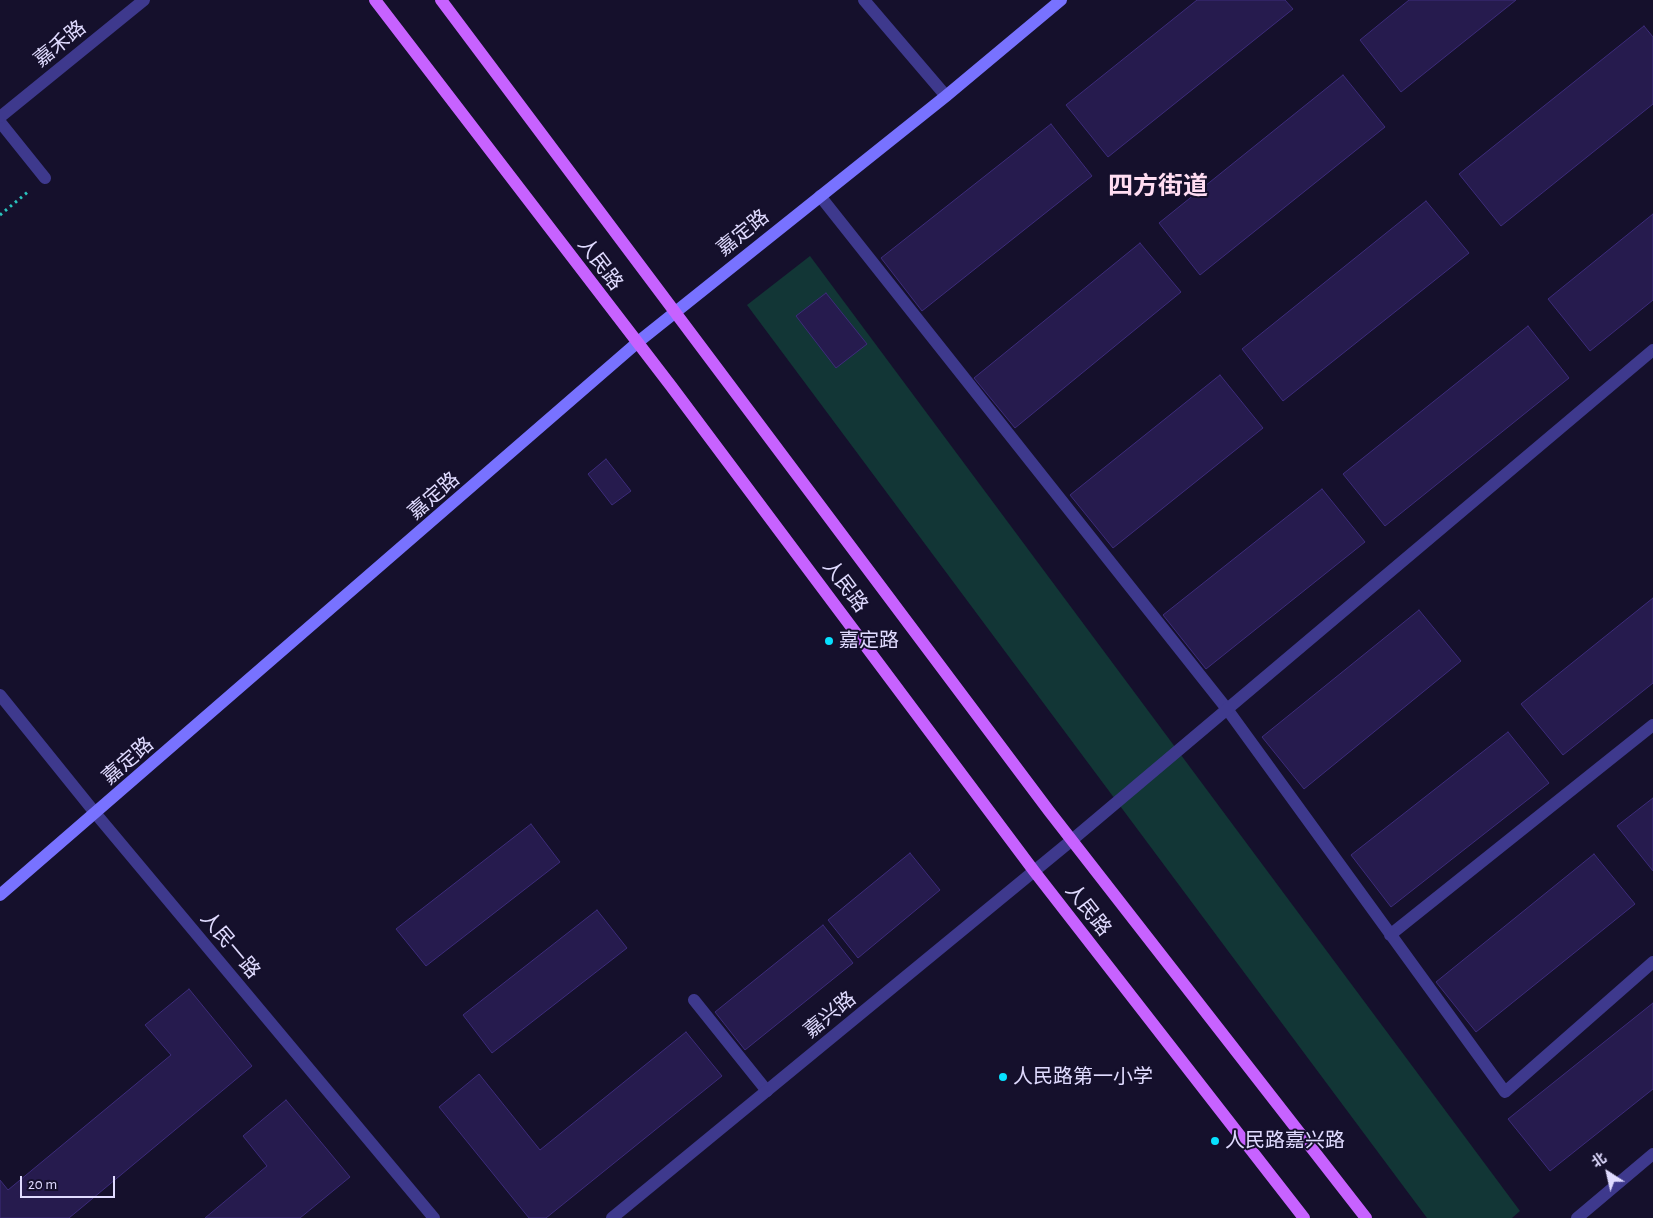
<!DOCTYPE html>
<meta charset="utf-8">
<style>
body{margin:0}
#map{position:relative;width:1653px;height:1218px;overflow:hidden;background:#15102c;font-family:"Alegreya Sans","Noto Sans SC",sans-serif}
canvas{display:block}
.north{position:absolute;left:1583px;top:1148px;width:50px;height:50px;-webkit-text-stroke:4px #15102c;paint-order:stroke;rotate:325deg;font-size:14px;font-weight:700;line-height:20px;text-align:center;color:#e0dbff}
.north::after{content:'';display:block;margin:auto;width:18px;height:22px;background:#e0dbff;clip-path:polygon(50% 0,100% 100%,50% 72%,0 100%)}
.scale{position:absolute;left:20px;top:1176px;width:95px;height:22px;box-sizing:border-box;border:2px solid #e0dbff;border-top:0;padding-left:6px;font-size:15px;line-height:18px;white-space:nowrap;color:#e0dbff;-webkit-text-stroke:4px #15102c;paint-order:stroke}
</style>
<div id="map">
<canvas width="1653" height="1218"></canvas>
<div class="north">北</div>
<div class="scale">20 m</div>
</div>
<script>
const ctx = document.querySelector('canvas').getContext('2d');
ctx.lineJoin = 'round';
function fill(path, color) { ctx.fillStyle = color; ctx.fill(path, 'evenodd'); }
const shape = rows => new Path2D(rows.map(r => 'M' + r).join(''));
function trace(path, color, width, dash) { ctx.strokeStyle = color; ctx.lineWidth = width; ctx.lineCap = dash ? 'butt' : 'round'; ctx.setLineDash(dash || []); ctx.stroke(path); }
function label(font, color, halo, rows, align = 'center') {
  ctx.font = font + ' "Alegreya Sans","Noto Sans SC",sans-serif'; ctx.lineWidth = 4; ctx.setLineDash([]); ctx.textBaseline = 'middle'; ctx.strokeStyle = halo; ctx.fillStyle = color; for (const [text, x, y, turn = 0] of rows) {
    ctx.save(); ctx.translate(x, y); ctx.rotate((+turn || 0) * Math.PI / 180); ctx.textAlign = isNaN(turn) ? turn : align; if (halo) ctx.strokeText(text, 0, 0); ctx.fillText(text, 0, 0); ctx.restore();
  }
}
fill(shape([
 [810,256,1520,1211,1512,1218,1427,1218,747,305]
]), '#123636');
const building = shape([
 [1197,0,1285,0,1293,9,1108,157,1066,105,1197,0],
 [1409,0,1516,0,1401,92,1360,40,1409,0],
 [1644,26,1653,37,1653,104,1501,226,1459,174,1644,26],
 [1343,75,1385,127,1200,275,1159,223,1343,75],
 [1051,124,1092,176,922,311,881,258,1051,124],
 [1426,201,1469,253,1283,401,1242,349,1426,201],
 [1653,214,1653,300,1590,351,1548,299,1653,214],
 [1140,243,1181,292,1015,428,974,378,1140,243],
 [826,293,867,344,836,368,796,316,826,293],
 [1528,326,1569,378,1385,526,1343,474,1528,326],
 [1220,375,1263,428,1113,548,1070,495,1220,375],
 [606,459,631,491,612,505,588,474,606,459],
 [1322,489,1365,542,1206,669,1163,615,1322,489],
 [1653,598,1653,683,1563,755,1521,704,1653,598],
 [1419,610,1461,661,1304,789,1262,737,1419,610],
 [1508,732,1549,783,1391,907,1351,855,1508,732],
 [1653,798,1653,871,1617,826,1653,798],
 [531,824,560,862,426,966,396,929,531,824],
 [910,853,940,890,858,958,828,920,910,853],
 [1594,854,1635,904,1476,1032,1436,982,1594,854],
 [597,910,627,948,492,1053,463,1015,597,910],
 [823,925,853,963,745,1050,715,1012,823,925],
 [189,989,252,1066,69,1218,0,1218,0,1180,8,1190,171,1055,145,1025,189,989],
 [1653,1003,1653,1089,1550,1171,1508,1119,1653,1003],
 [686,1032,722,1076,546,1218,529,1218,439,1107,479,1074,540,1150,686,1032],
 [286,1100,350,1177,300,1218,205,1218,267,1166,243,1136,286,1100]
]);
fill(building, '#261b4e');
trace(building, '#3d2c7b', 1);
trace(shape([
 [0,215,29,191]
]), '#2ac3bd', 3, [2.5, 4]);
trace(shape([
 [0,122,45,178],
 [694,1000,767,1091]
]), '#3e398d', 12);
trace(shape([
 [864,0,946,96],
 [0,117,144,0],
 [820,196,1227,709,1505,1092,1653,962],
 [1390,935,1653,725]
]), '#3e398d', 12);
trace(shape([
 [0,695,96,814,434,1218],
 [612,1218,1072,840,1653,350],
 [1577,1218,1653,1154]
]), '#3e398d', 12);
trace(shape([
 [0,895,638,342,946,96,1061,0]
]), '#7872ff', 12);
trace(shape([
 [375,0,671,386,1034,871,1304,1218],
 [441,0,1049,811,1366,1218]
]), '#c762ff', 12);
for (const [x, y, r, color] of [
 [829,641,5,"#07e1ff"],
 [1003,1077,5,"#07e1ff"],
 [1215,1141,5,"#07e1ff"]
]) { const dot = new Path2D(); dot.arc(x, y, r, 0, 2 * Math.PI); ctx.fillStyle = color; ctx.fill(dot); trace(dot, '#15102c', 2); }
label('20px', '#e0dbff', '#15102c', [
 ["嘉禾路",60,44,-39],
 ["嘉定路",743,233,-39],
 ["人民路",600,264,53],
 ["嘉定路",434,496,-41],
 ["人民路",845,586,53],
 ["嘉定路",128,761,-41],
 ["人民路",1088,910,52],
 ["人民一路",230,945,50],
 ["嘉兴路",830,1015,-39]
]);
label('20px', '#e0dbff', '#15102c', [
 ["嘉定路",839,641],
 ["人民路第一小学",1013,1077],
 ["人民路嘉兴路",1225,1141]
], 'left');
label('bold 25px', '#ffddf2', '#15102c', [
 ["四方街道",1158,186]
]);
</script>
